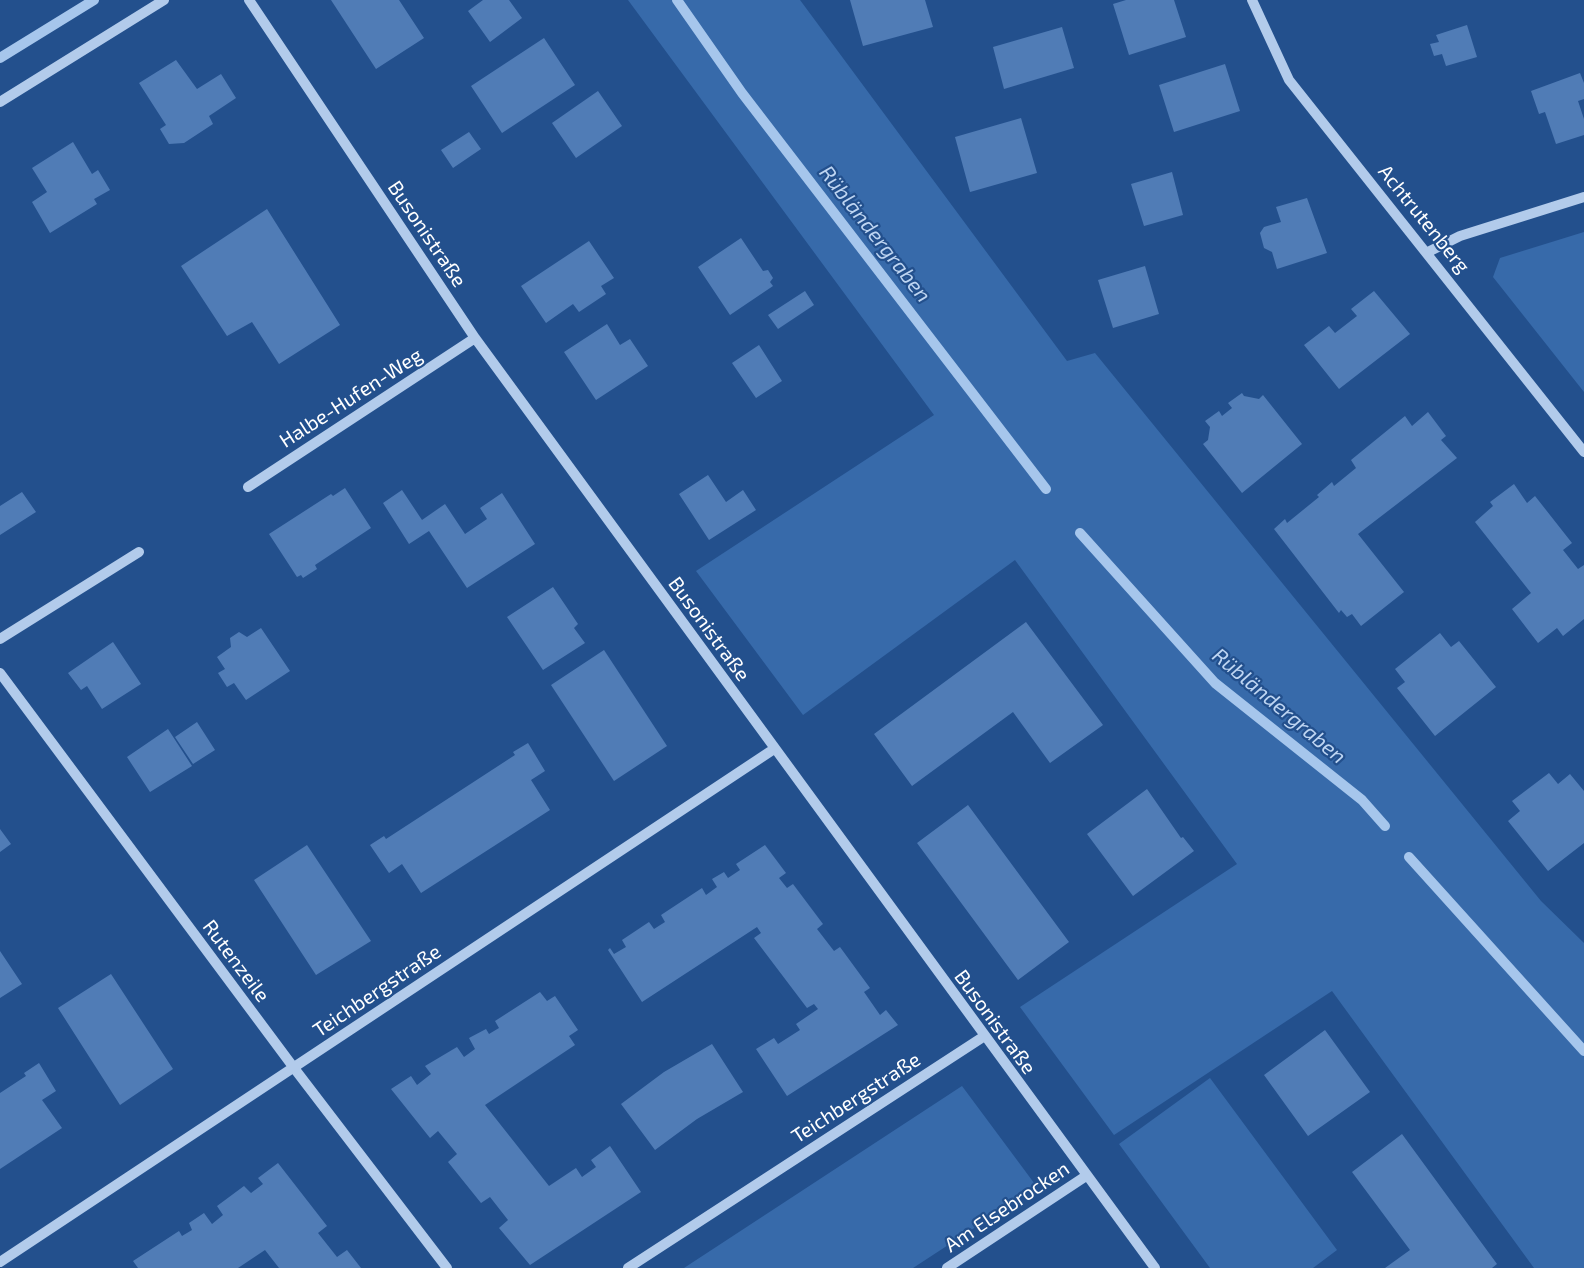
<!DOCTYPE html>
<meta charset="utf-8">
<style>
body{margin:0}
canvas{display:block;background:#23508d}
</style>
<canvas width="1584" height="1268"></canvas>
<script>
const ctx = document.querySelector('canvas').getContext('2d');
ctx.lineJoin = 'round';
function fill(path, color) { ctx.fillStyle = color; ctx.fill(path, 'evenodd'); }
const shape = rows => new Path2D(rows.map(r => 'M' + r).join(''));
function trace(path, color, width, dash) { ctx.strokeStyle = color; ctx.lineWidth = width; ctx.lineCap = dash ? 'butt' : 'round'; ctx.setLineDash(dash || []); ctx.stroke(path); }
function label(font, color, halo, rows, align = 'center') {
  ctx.font = font + ' "Exo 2",sans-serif'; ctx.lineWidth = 4.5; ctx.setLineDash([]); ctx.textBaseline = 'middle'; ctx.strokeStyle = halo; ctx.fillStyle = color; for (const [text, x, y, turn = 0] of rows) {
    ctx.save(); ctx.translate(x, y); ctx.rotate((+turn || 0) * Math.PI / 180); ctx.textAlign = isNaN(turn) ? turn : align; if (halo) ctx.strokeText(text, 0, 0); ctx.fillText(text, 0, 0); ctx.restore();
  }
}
fill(shape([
 [628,0,800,0,1067,361,1095,353,1541,901,1584,943,1584,1268,1534,1268,1332,991,1114,1135,1020,1007,1237,864,1015,560,803,715,696,571,934,415],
 [1584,232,1584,392,1493,277,1500,258],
 [1210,1078,1337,1250,1313,1268,1210,1268,1119,1144],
 [962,1086,1037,1187,913,1268,684,1268]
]), '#376aaa');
trace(shape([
 [677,0,742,93,1046,489],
 [0,58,94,0],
 [1080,533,1215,683,1362,800,1385,826],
 [1409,857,1584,1051]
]), '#a6c6ec', 10);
fill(shape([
 [331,0,399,0,424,38,376,69],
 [483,0,509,0,522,18,490,42,468,11],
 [850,0,925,0,933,27,863,46],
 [1126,0,1174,0,1186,37,1129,55,1113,4],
 [1467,25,1477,57,1446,66,1442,54,1434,56,1430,44,1439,42,1436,35],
 [1062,27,1074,68,1004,89,993,47],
 [544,38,575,85,502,133,471,86],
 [176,60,197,89,221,74,236,98,209,116,213,124,184,143,169,144,160,129,166,125,139,83],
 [1225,64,1240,111,1174,132,1159,85],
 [1580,73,1584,83,1584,99,1578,101,1584,119,1584,135,1556,144,1545,112,1539,114,1531,91],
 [598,91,622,126,576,158,552,123],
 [1021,118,1037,173,970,192,955,137],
 [469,132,481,149,453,168,441,150],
 [73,142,92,174,98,170,110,190,94,199,97,204,50,233,32,202,47,192,32,168],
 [1172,172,1183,215,1144,226,1131,184],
 [1307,198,1327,253,1277,269,1272,252,1264,248,1260,233,1264,227,1281,222,1276,207],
 [267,209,340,325,279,364,252,322,227,336,181,266],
 [741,238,763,271,768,270,773,278,770,282,773,286,730,315,698,267],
 [589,241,614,278,601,286,606,294,579,312,573,304,546,323,521,286],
 [1145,266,1159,314,1113,328,1098,280],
 [805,291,814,305,778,329,768,315],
 [1374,291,1410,334,1339,389,1304,345,1329,326,1335,333,1357,316,1351,309],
 [607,324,620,345,630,339,648,366,596,400,564,352],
 [759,345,782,381,756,398,732,363],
 [1242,393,1244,396,1259,399,1263,395,1302,444,1242,493,1203,444,1208,440,1210,427,1205,421,1219,411,1222,416,1232,408,1228,403],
 [1428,412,1446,436,1441,440,1457,458,1358,534,1404,592,1361,626,1352,614,1347,617,1341,610,1339,613,1274,529,1285,519,1287,523,1319,497,1317,495,1332,482,1334,486,1356,468,1351,460,1405,416,1412,426],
 [708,475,726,502,743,490,756,510,709,540,679,494],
 [1514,484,1527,503,1535,496,1572,543,1563,550,1578,569,1584,565,1584,619,1563,636,1557,628,1538,643,1512,609,1531,593,1475,522,1493,506,1490,502],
 [345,488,371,528,315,565,317,569,303,578,301,575,297,577,269,534,331,494,333,496],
 [402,490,422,520,445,504,465,534,487,519,480,508,502,493,535,544,467,588,429,531,409,544,383,503],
 [22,492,36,512,0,535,0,506],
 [553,587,578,624,574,628,585,643,543,670,507,617],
 [1026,622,1103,725,1050,763,1013,712,912,786,874,734],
 [261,628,290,671,246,700,234,683,227,687,218,673,225,669,217,657,231,647,230,638,239,632,247,637],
 [1440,633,1451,647,1459,641,1496,687,1435,736,1397,688,1405,682,1395,669],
 [113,642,141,684,102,709,87,686,81,690,68,673],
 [604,650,667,746,614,781,551,685],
 [197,722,215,750,193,764,175,737],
 [168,729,192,766,150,792,127,757],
 [528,743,545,771,531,780,550,810,421,893,402,864,389,873,370,845,384,836,386,839,515,755,513,752],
 [1549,773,1558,784,1570,774,1584,791,1584,843,1548,871,1508,821,1520,811,1512,801],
 [1147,789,1181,838,1183,837,1194,851,1133,896,1087,834],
 [968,805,1069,942,1018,980,917,843],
 [0,829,11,844,0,852],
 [307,845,371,941,316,975,254,880],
 [765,845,786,873,779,878,787,888,793,884,823,924,817,929,834,951,840,947,870,988,864,992,880,1015,886,1010,898,1025,787,1096,756,1049,774,1038,778,1044,800,1030,796,1024,818,1009,814,1004,807,1008,754,938,761,933,757,927,642,1002,608,950,610,948,614,954,626,947,622,940,649,922,654,929,665,922,661,915,702,888,706,895,717,887,712,879,724,872,728,878,740,870,736,864],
 [0,951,22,984,0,998],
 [111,974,173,1069,120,1105,58,1008],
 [540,992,547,1001,555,996,578,1030,569,1036,575,1045,485,1105,549,1186,576,1168,582,1177,596,1167,591,1160,610,1146,641,1192,530,1265,499,1228,508,1220,490,1197,481,1203,448,1162,457,1154,438,1131,430,1138,391,1089,411,1076,417,1085,431,1074,425,1066,457,1047,464,1057,475,1049,469,1038,486,1029,489,1034,499,1028,495,1021],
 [1325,1030,1370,1092,1308,1136,1264,1075],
 [712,1044,743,1092,697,1119,655,1150,621,1104,664,1072],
 [39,1063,56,1091,42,1100,62,1128,0,1169,0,1093,26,1076,24,1073],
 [1402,1134,1497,1264,1492,1268,1385,1268,1410,1250,1352,1172],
 [278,1163,327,1226,318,1233,337,1257,347,1250,361,1268,279,1268,265,1250,238,1268,138,1268,133,1261,179,1231,182,1236,192,1230,189,1223,204,1213,212,1224,223,1215,217,1206,244,1186,251,1193,263,1184,258,1178]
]), '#507cb6');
trace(shape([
 [249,0,475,338,1155,1268],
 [1252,0,1289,80,1584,452],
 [0,102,164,0],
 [1428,252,1460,236,1584,197],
 [248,487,475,338],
 [0,639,139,552],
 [0,673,294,1068,447,1268],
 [0,1262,774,749],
 [628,1268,983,1037],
 [947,1268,1086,1176]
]), '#b2cbeb', 10);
label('20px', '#fff', '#23508d', [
 ["Achtrutenberg",1424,219,51],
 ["Busonistraße",427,234,56],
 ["Halbe-Hufen-Weg",351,398,-33],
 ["Busonistraße",709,629,54],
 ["Rutenzeile",236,961,53],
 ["Teichbergstraße",377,991,-34],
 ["Busonistraße",995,1022,54],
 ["Teichbergstraße",856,1098,-33],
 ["Am Elsebrocken",1007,1207,-34]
]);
label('italic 21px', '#bed5f2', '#23508d', [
 ["Rübländergraben",875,234,52],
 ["Rübländergraben",1279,706,40]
]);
</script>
